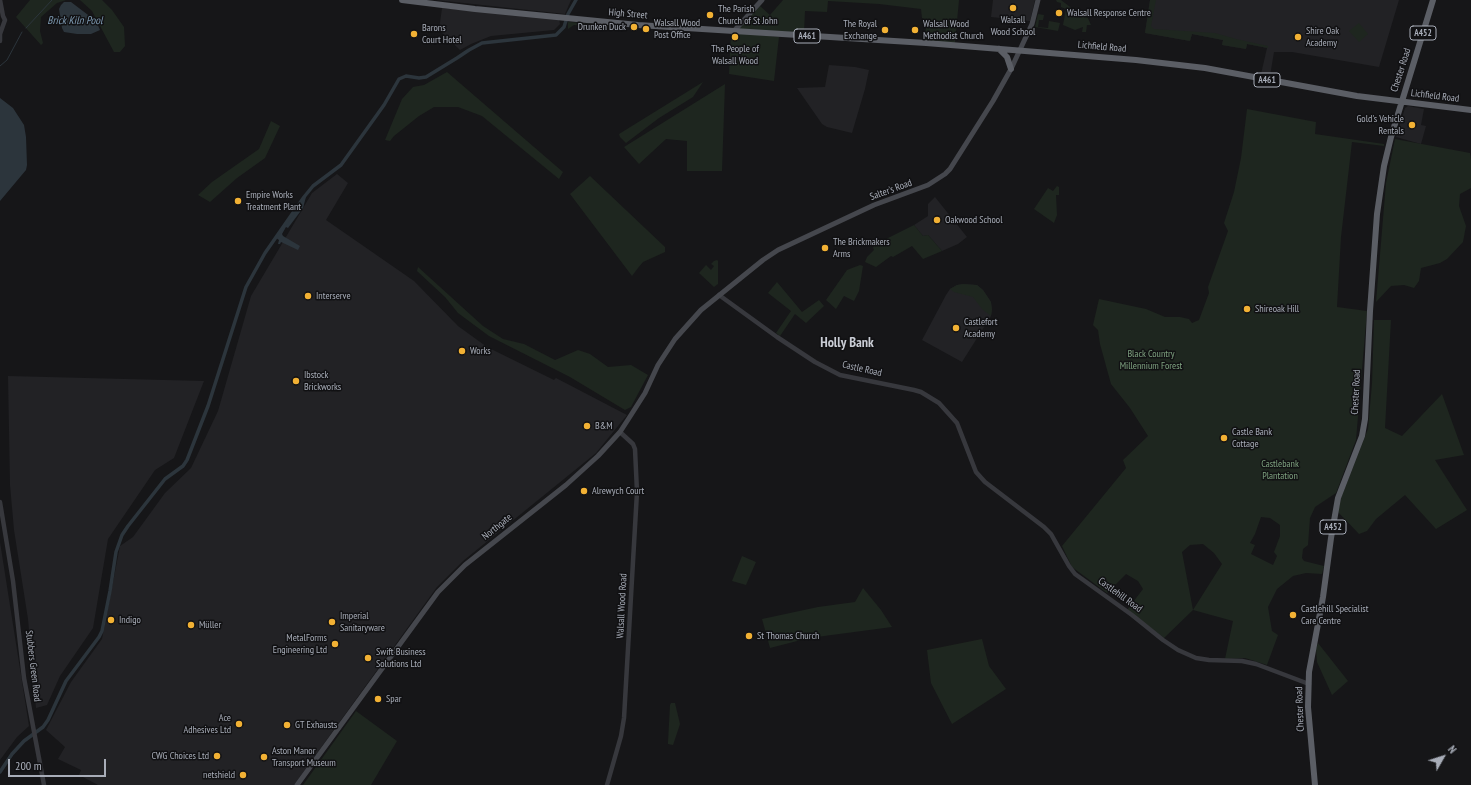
<!DOCTYPE html>
<meta charset="utf-8">
<style>
body{margin:0}
#map{position:relative;width:1471px;height:785px;overflow:hidden;background:#161618;font-family:"PT Sans Narrow",sans-serif}
canvas{display:block}
.north{position:absolute;left:1423px;top:737px;width:40px;height:40px;-webkit-text-stroke:3px #111113;paint-order:stroke;rotate:51deg;font-size:11px;font-weight:700;line-height:16px;text-align:center;color:#a8adb8}
.north::after{content:'';display:block;margin:auto;width:14px;height:18px;background:#a8adb8;clip-path:polygon(50% 0,100% 100%,50% 72%,0 100%)}
.scale{position:absolute;left:8px;top:759px;width:98px;height:18px;box-sizing:border-box;border:2px solid #a8adb8;border-top:0;padding-left:5px;font-size:12px;line-height:14px;white-space:nowrap;color:#a8adb8;-webkit-text-stroke:3px #111113;paint-order:stroke}
</style>
<div id="map">
<canvas width="1471" height="785"></canvas>
<div class="north">N</div>
<div class="scale">200 m</div>
</div>
<script>
const ctx = document.querySelector('canvas').getContext('2d');
ctx.lineJoin = 'round';
function fill(path, color) { ctx.fillStyle = color; ctx.fill(path, 'evenodd'); }
const shape = rows => new Path2D(rows.map(r => 'M' + r).join(''));
function trace(path, color, width, dash) { ctx.strokeStyle = color; ctx.lineWidth = width; ctx.lineCap = dash ? 'butt' : 'round'; ctx.setLineDash(dash || []); ctx.stroke(path); }
function label(font, color, halo, rows, align = 'center') {
  ctx.font = font + ' "PT Sans Narrow",sans-serif'; ctx.lineWidth = 3; ctx.setLineDash([]); ctx.textBaseline = 'middle'; ctx.strokeStyle = halo; ctx.fillStyle = color; for (const [text, x, y, turn = 0] of rows) {
    ctx.save(); ctx.translate(x, y); ctx.rotate((+turn || 0) * Math.PI / 180); ctx.textAlign = isNaN(turn) ? turn : align; if (halo) ctx.strokeText(text, 0, 0); ctx.fillText(text, 0, 0); ctx.restore();
  }
}
fill(shape([
 [436,0,571,0,565,14],
 [993,0,1035,0,1030,21,991,17],
 [1150,0,1399,0,1379,67,1292,52,1274,52,1270,76,1261,74,1267,48,1247,44,1246,49,1222,45,1223,40,1192,34,1190,41,1145,33],
 [442,8,559,19,560,24,554,30,491,36,471,44,460,50,439,30],
 [829,65,855,67,869,70,865,89,852,133,827,127,822,124,797,88,825,87],
 [1408,106,1424,109,1421,125,1426,126,1421,144,1396,137,1405,108],
 [337,174,348,183,326,220,414,281,458,326,487,347,554,380,556,378,627,415,596,453,463,561,437,587,294,785,98,785,79,775,81,770,58,759,65,747,46,730,71,682,102,639,120,546,133,537,165,493,191,468,218,411,251,296,312,193],
 [935,197,967,237,958,244,942,251,928,235,923,236,914,225,928,216,928,204],
 [963,284,977,285,983,290,991,302,992,310,991,316,962,362,922,340,946,295,950,289,957,285],
 [8,376,204,381,174,458,155,470,108,539,93,628,60,676,47,705,36,708,28,619,14,530,10,485],
 [0,542,29,726,17,737,0,760]
]), '#222225');
fill(shape([
 [30,0,66,0,57,3,41,17,40,31,43,43,41,45,16,17],
 [80,0,102,0,112,10,124,27,125,46,120,52,114,52,92,11],
 [783,0,959,0,955,43,923,42,927,23,922,18,921,9,879,4,828,1,827,12,805,11,804,33,737,29,760,6,770,15],
 [1056,0,1061,0,1074,10,1087,16,1091,25,1087,25,1086,32,1082,32,1083,27,1075,30,1063,25,1066,9,1061,7,1061,3,1057,2],
 [1150,0,1156,0,1151,26,1154,29,1215,33,1236,39,1268,46,1268,48,1247,44,1246,49,1222,45,1223,40,1192,34,1190,41,1145,33],
 [1038,14,1044,15,1043,20,1039,20,1038,27,1048,28,1049,21,1060,23,1058,31,1035,27],
 [568,22,608,25,609,26,606,29,574,25,568,29],
 [1359,23,1368,34,1359,42,1349,31],
 [731,32,779,37,774,81,729,74],
 [447,72,563,172,559,179,482,116,458,107,434,107,419,116,394,136,390,141,385,140,402,99,413,87,424,85],
 [703,82,693,97,659,118,626,143,620,137,619,134],
 [725,84,722,171,687,171,687,141,666,139,639,164,624,147],
 [1247,109,1316,122,1315,134,1384,144,1384,146,1352,142,1341,237,1337,307,1367,311,1356,440,1336,493,1315,507,1310,518,1308,545,1303,549,1302,558,1304,561,1324,566,1322,574,1306,573,1293,576,1277,589,1268,607,1272,631,1278,635,1267,665,1245,658,1225,659,1233,621,1193,610,1164,638,1127,610,1143,589,1138,581,1126,574,1107,593,1072,567,1062,546,1126,468,1123,460,1148,436,1130,408,1111,384,1100,344,1098,330,1093,325,1099,299,1146,309,1165,317,1180,317,1189,319,1192,323,1199,320,1209,293,1208,287,1228,231,1224,223,1234,192,1241,158],
 [1261,517,1270,518,1280,525,1280,536,1274,552,1277,556,1273,565,1251,554,1255,545,1250,543,1255,534],
 [1203,544,1214,553,1222,564,1193,610,1182,552,1190,545],
 [271,121,280,126,265,158,237,178,210,202,198,195,212,182,259,149],
 [1395,139,1470,153,1471,160,1471,188,1460,194,1459,206,1466,226,1463,242,1447,259,1440,263,1421,268,1419,281,1414,288,1404,285,1391,286,1376,302,1386,183],
 [590,176,665,247,665,252,643,262,638,268,632,276,570,194],
 [1057,186,1059,187,1059,195,1056,195,1057,215,1054,223,1034,209,1048,188,1053,191],
 [914,225,923,236,928,235,942,251,923,259,912,246,893,257,891,256,876,267,865,262,867,257,874,250,873,247,878,243],
 [717,260,718,261,718,284,714,287,699,273,706,265,711,270,714,266,711,264,714,261],
 [860,265,863,266,859,291,854,301,844,296,836,309,826,300,847,270],
 [418,267,483,326,503,339,524,344,555,360,578,350,590,354,608,367,631,365,648,375,631,407,625,410,570,377,489,336,458,313,445,297,417,271],
 [777,282,802,312,819,300,824,306,806,323,795,314,780,336,776,333,791,311,768,293],
 [963,284,977,285,983,290,991,302,992,310,991,316,982,309,973,297,954,292,950,289,957,285],
 [1374,320,1391,320,1385,428,1402,436,1442,394,1464,455,1435,460,1467,510,1436,529,1405,495,1376,519,1367,531,1359,534,1338,512,1341,498,1368,429,1372,383],
 [742,556,756,562,746,585,732,581],
 [863,588,881,610,892,627,809,638,770,648,762,619,818,607,855,602],
 [982,639,989,666,1006,689,952,724,931,683,927,650],
 [1318,643,1348,681,1332,695,1317,662,1316,649],
 [671,703,675,703,680,724,673,745,668,744,668,742,670,705],
 [356,711,397,741,371,785,303,785]
]), '#1e261f');
fill(shape([
 [64,2,71,2,96,21,100,30,91,34,77,34,64,32,62,28,59,9,61,5],
 [0,98,13,108,24,125,26,137,27,165,26,170,0,201],
 [307,193,303,208,288,228,286,227,282,234,283,236,300,246,298,250,281,242,280,244,278,244,279,240,276,238]
]), '#2c353c');
trace(shape([
 [26,28,52,0],
 [0,66,7,60,22,32]
]), '#2c353c', 1);
trace(shape([
 [0,772,12,754,24,741,43,727,48,720,66,681,99,637,102,631,110,591,116,552,122,535,128,526,165,479,183,466,187,460,208,406,246,287,265,253,304,197,313,186,341,165,384,105,399,79,406,76,419,78,426,77,457,58,469,50,482,43,556,35,564,27,568,14,576,0]
]), '#2c353c', 3.5);
trace(shape([
 [0,41,0,34,5,20,3,16,0,0],
 [719,295,777,337,815,362,840,375,914,390,921,392,939,403,957,423,976,472,985,482,1044,527,1051,534,1069,566,1075,574,1132,615,1163,640,1178,650,1196,658,1209,660,1242,661,1256,664,1309,684],
 [0,502,13,581,24,678,44,785],
 [607,785,621,736,624,718,637,492,635,449,633,444,620,432]
]), '#37383d', 4.5);
trace(shape([
 [734,31,762,0],
 [297,785,438,592,465,565,566,485,598,456,620,432,631,415,645,393,658,365,675,339,701,310,763,260,778,250,874,205,928,185,945,174,950,169,993,101,1011,69,1032,24,1038,0]
]), '#45474d', 5);
trace(shape([
 [402,0,475,9,638,25,926,43,1136,60,1205,68,1357,96,1471,110],
 [999,49,1007,57,1011,69],
 [1315,785,1308,707,1309,672,1323,597,1331,538,1338,498,1362,436,1365,419,1370,311,1377,214,1384,166,1391,137,1433,0]
]), '#5b5e65', 6);
for (const [x, y, r, color] of [
 [1013,8,4,"#f2b134"],
 [1059,13,4,"#f2b134"],
 [710,15,4,"#f2b134"],
 [634,27,4,"#f2b134"],
 [646,29,4,"#f2b134"],
 [885,30,4,"#f2b134"],
 [915,30,4,"#f2b134"],
 [414,34,4,"#f2b134"],
 [735,37,4,"#f2b134"],
 [1298,37,4,"#f2b134"],
 [1412,125,4,"#f2b134"],
 [238,201,4,"#f2b134"],
 [937,220,4,"#f2b134"],
 [825,248,4,"#f2b134"],
 [308,296,4,"#f2b134"],
 [1247,309,4,"#f2b134"],
 [956,328,4,"#f2b134"],
 [462,351,4,"#f2b134"],
 [296,381,4,"#f2b134"],
 [587,426,4,"#f2b134"],
 [1224,438,4,"#f2b134"],
 [584,491,4,"#f2b134"],
 [1293,615,4,"#f2b134"],
 [111,620,4,"#f2b134"],
 [332,622,4,"#f2b134"],
 [191,625,4,"#f2b134"],
 [749,636,4,"#f2b134"],
 [335,644,4,"#f2b134"],
 [368,658,4,"#f2b134"],
 [378,699,4,"#f2b134"],
 [239,724,4,"#f2b134"],
 [287,725,4,"#f2b134"],
 [217,756,4,"#f2b134"],
 [264,757,4,"#f2b134"],
 [243,775,4,"#f2b134"]
]) { const dot = new Path2D(); dot.arc(x, y, r, 0, 2 * Math.PI); ctx.fillStyle = color; ctx.fill(dot); trace(dot, '#111113', 1.5); }
for (const [x, y, w] of [
 [1423,33,26],
 [807,36,26],
 [1267,80,26],
 [1333,527,26]
]) { const box = new Path2D(); box.roundRect(x - w / 2, y - 7, w, 14, 3); ctx.fillStyle = '#111113'; ctx.fill(box); trace(box, '#a8adb8', 1); }
label('bold 9px', '#a8adb8', null, [
 ["A452",1423,33],
 ["A461",807,36],
 ["A461",1267,80],
 ["A452",1333,527]
]);
label('10px', '#a8adb8', '#111113', [
 ["The Parish",718,9],
 ["Church of St John",718,21],
 ["Walsall Response Centre",1067,13],
 ["Walsall",1013,20,"center"],
 ["Wood School",1013,32,"center"],
 ["Walsall Wood",654,23],
 ["Post Office",654,35],
 ["The Royal",877,24,"right"],
 ["Exchange",877,36,"right"],
 ["Walsall Wood",923,24],
 ["Methodist Church",923,36],
 ["Drunken Duck",626,27,"right"],
 ["Barons",422,28],
 ["Court Hotel",422,40],
 ["Shire Oak",1306,31],
 ["Academy",1306,43],
 ["The People of",735,49,"center"],
 ["Walsall Wood",735,61,"center"],
 ["Gold's Vehicle",1404,119,"right"],
 ["Rentals",1404,131,"right"],
 ["Empire Works",246,195],
 ["Treatment Plant",246,207],
 ["Oakwood School",945,220],
 ["The Brickmakers",833,242],
 ["Arms",833,254],
 ["Interserve",316,296],
 ["Shireoak Hill",1255,309],
 ["Castlefort",964,322],
 ["Academy",964,334],
 ["Works",470,351],
 ["Ibstock",304,375],
 ["Brickworks",304,387],
 ["B&M",595,426],
 ["Castle Bank",1232,432],
 ["Cottage",1232,444],
 ["Alrewych Court",592,491],
 ["Castlehill Specialist",1301,609],
 ["Care Centre",1301,621],
 ["Imperial",340,616],
 ["Sanitaryware",340,628],
 ["Indigo",119,620],
 ["Müller",199,625],
 ["St Thomas Church",757,636],
 ["MetalForms",327,638,"right"],
 ["Engineering Ltd",327,650,"right"],
 ["Swift Business",376,652],
 ["Solutions Ltd",376,664],
 ["Spar",386,699],
 ["Ace",231,718,"right"],
 ["Adhesives Ltd",231,730,"right"],
 ["GT Exhausts",295,725],
 ["Aston Manor",272,751],
 ["Transport Museum",272,763],
 ["CWG Choices Ltd",209,756,"right"],
 ["netshield",235,775,"right"]
], 'left');
label('10px', '#a8adb8', '#111113', [
 ["High Street",628,14,5],
 ["Lichfield Road",1102,47,5],
 ["Chester Road",1401,70,-72],
 ["Lichfield Road",1435,96,7],
 ["Salter's Road",891,190,-20],
 ["Castle Road",862,369,13],
 ["Chester Road",1356,392,-87],
 ["Northgate",497,527,-39],
 ["Castlehill Road",1120,595,36],
 ["Walsall Wood Road",622,606,-87],
 ["Stubbers Green Road",33,666,83],
 ["Chester Road",1300,709,-92]
]);
label('10px', '#7fa381', '#111113', [
 ["Black Country",1151,354],
 ["Millennium Forest",1151,366],
 ["Castlebank",1280,464],
 ["Plantation",1280,476]
]);
label('italic 11px', '#7f9bb3', '#111113', [
 ["Brick Kiln Pool",75,21]
]);
label('bold 14px', '#c9ccd4', '#111113', [
 ["Holly Bank",847,343]
]);
</script>
